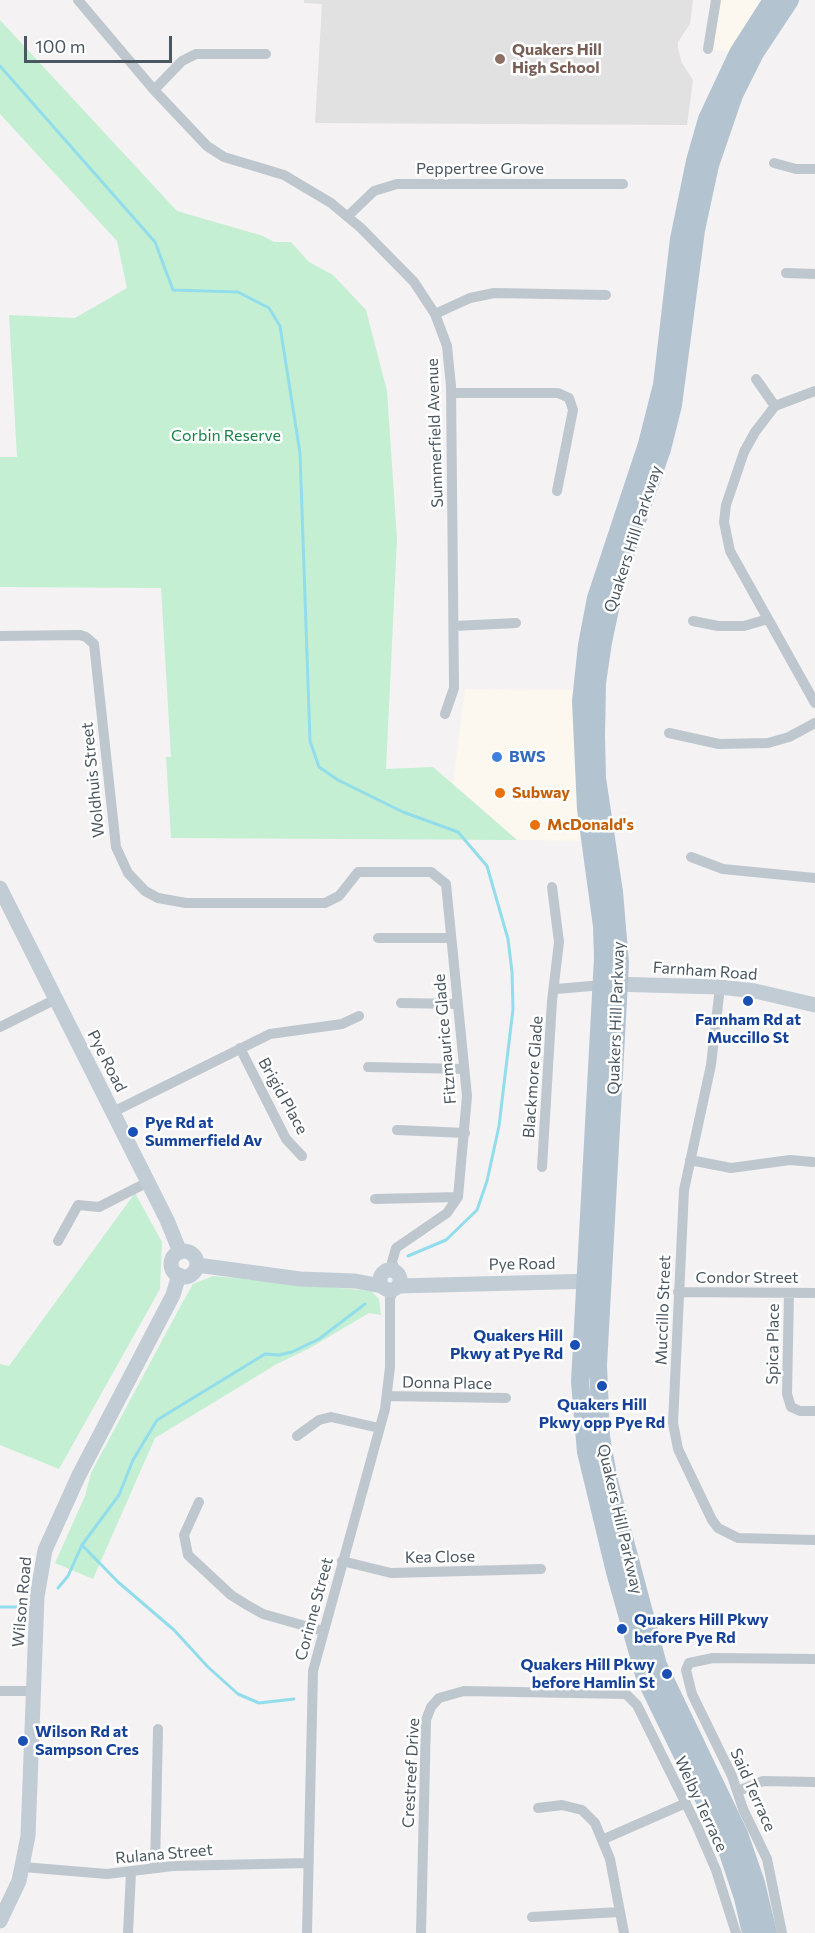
<!DOCTYPE html>
<style>
body{margin:0}
#map{position:relative;width:815px;height:1933px;overflow:hidden;background:#f4f2f3;font-family:Commissioner,sans-serif}
canvas{display:block}
.scale{position:absolute;left:24px;top:36px;width:148px;height:27px;box-sizing:border-box;border:3px solid #4a5760;border-top:0;padding-left:8px;font-size:18px;line-height:21px;white-space:nowrap;color:#4a5760;-webkit-text-stroke:4px #fff;paint-order:stroke}
</style>
<div id="map">
<canvas width="815" height="1933"></canvas>
<div class="scale">100 m</div>
</div>
<script>
const ctx = document.querySelector('canvas').getContext('2d');
ctx.lineJoin = 'round';
function fill(path, color) { ctx.fillStyle = color; ctx.fill(path, 'evenodd'); }
const shape = rows => new Path2D(rows.map(r => 'M' + r).join(''));
function trace(path, color, width, dash) { ctx.strokeStyle = color; ctx.lineWidth = width; ctx.lineCap = dash ? 'butt' : 'round'; ctx.setLineDash(dash || []); ctx.stroke(path); }
function label(font, color, halo, rows, align = 'center') {
  ctx.font = font + ' Commissioner,sans-serif'; ctx.lineWidth = 5; ctx.setLineDash([]); ctx.textBaseline = 'middle'; ctx.strokeStyle = halo; ctx.fillStyle = color; for (const [text, x, y, turn = 0] of rows) {
    ctx.save(); ctx.translate(x, y); ctx.rotate((+turn || 0) * Math.PI / 180); ctx.textAlign = isNaN(turn) ? turn : align; if (halo) ctx.strokeText(text, 0, 0); ctx.fillText(text, 0, 0); ctx.restore();
  }
}
fill(shape([
 [716,0,772,0,738,53,708,49],
 [465,689,582,690,590,841,517,840,453,783]
]), '#fcf8ef');
fill(shape([
 [304,0,693,0,690,24,678,42,678,49,682,63,693,80,687,125,315,123,322,4,304,3]
]), '#e2e1e2');
fill(shape([
 [0,20,177,211,263,236,274,242,291,242,309,262,333,275,366,310,387,391,397,539,386,769,433,767,517,840,171,838,166,757,171,757,161,588,0,587,0,457,17,457,9,315,75,318,127,288,117,241,0,114],
 [135,1193,162,1242,160,1289,59,1469,0,1445,0,1364,9,1366],
 [213,1276,371,1291,379,1299,381,1315,369,1313,310,1348,277,1364,155,1438,93,1579,55,1563,85,1496,91,1473,180,1307,193,1284]
]), '#c4efd2');
trace(shape([
 [0,66,155,242,173,290,238,292,269,308,280,326,300,453,310,741,319,767,338,780,403,812,458,832,487,866,508,939,512,972,513,1009,499,1126,487,1181,477,1210,446,1240,408,1256],
 [82,1545,118,1582,174,1630,208,1667,238,1694,259,1703,294,1699],
 [58,1588,68,1576,82,1545,119,1495,133,1460,157,1420,265,1354,279,1355,292,1352,319,1339,365,1304],
 [0,1607,19,1607]
]), '#92ddeb', 3);
trace(shape([
 [78,0,154,90,207,146,224,157,284,175,331,203,361,228,414,282,435,314,447,346,451,386,454,688,445,714],
 [708,49,716,0],
 [154,90,182,61,196,54,266,54],
 [774,163,796,169,815,169],
 [348,216,374,191,397,184,623,184],
 [786,273,815,274],
 [435,314,470,298,494,293,606,295],
 [756,379,775,406],
 [815,391,775,406,755,432,744,452,726,505,724,522,730,551,815,703],
 [451,393,558,393,569,398,573,410,557,491],
 [693,621,718,626,744,626,768,619],
 [454,626,516,623],
 [0,636,80,635,86,637,94,644,116,847,128,873,145,891,158,898,186,903,325,903,339,896,358,872,431,872,446,884,467,1096,458,1197,447,1213,396,1248,392,1262,396,1272],
 [669,733,719,744,768,743,789,737,815,723],
 [691,857,723,869,815,878],
 [378,938,451,938],
 [720,987,711,1065,684,1190,673,1423,678,1449,712,1520,718,1528,738,1538,815,1540],
 [556,989,603,985],
 [401,1003,457,1004],
 [0,1027,56,999],
 [240,1048,286,1139,302,1156],
 [368,1067,464,1069],
 [113,1112,270,1034,342,1024,359,1016],
 [397,1130,465,1133],
 [690,1160,731,1168,790,1160,813,1162],
 [542,1167,552,1001,559,942,552,887],
 [375,1199,458,1197],
 [58,1241,78,1205,99,1207,148,1182],
 [678,1292,815,1293],
 [789,1293,787,1394,791,1407,800,1411,815,1411],
 [387,1396,506,1398],
 [297,1436,319,1420,331,1417,379,1428],
 [199,1502,184,1535,188,1555,231,1595,247,1605,263,1614,323,1631],
 [342,1561,391,1573,541,1569],
 [0,1691,34,1691],
 [738,1791,763,1781,815,1782],
 [538,1808,562,1805,582,1810,595,1823,610,1859,624,1933],
 [604,1839,686,1803],
 [23,1867,107,1874,173,1866,308,1863],
 [155,1868,158,1729],
 [532,1917,619,1912],
 [128,1933,131,1873],
 [307,1933,313,1671,385,1409,390,1367,390,1298,395,1288],
 [421,1933,426,1720,431,1707,439,1698,464,1691,626,1694,637,1705,696,1824,716,1870,736,1933],
 [782,1933,767,1859,743,1809,732,1776,692,1694,686,1670,689,1663,713,1658,815,1659]
]), '#bec7ce', 10);
trace(shape([
 [0,888,167,1220,180,1252],
 [610,984,720,987,755,991,815,1005],
 '171 1264a13 13 0 1 1 26 0a13 13 0 1 1-26 0Z',
 [197,1265,300,1279,355,1281,382,1286],
 '380 1280a10 10 0 1 1 20 0a10 10 0 1 1-20 0Z',
 [398,1286,596,1281],
 [0,1921,19,1881,28,1836,37,1597,45,1550,79,1475,173,1295,179,1275]
]), '#c1ccd5', 15);
trace(shape([
 [751,1933,743,1898,723,1838,645,1678,615,1572,586,1452,580,1382,603,958,602,926,586,809,581,701,587,645,596,598,647,444,662,385,679,239,695,161,707,119,738,53,772,0],
 [768,1933,756,1883,739,1834,658,1665,609,1481,601,1437,598,1365,620,963,614,892,597,778,596,736,597,683,603,642,616,581,662,449,673,405,696,230,710,165,734,95,755,53,790,0]
]), '#b3c3d0', 18);
for (const [x, y, r, color] of [
 [500,59,6,"#8d6e63"],
 [497,757,6,"#3f7fe0"],
 [500,793,6,"#e8710a"],
 [535,825,6,"#e8710a"],
 [748,1001,6,"#1a4fb4"],
 [133,1132,6,"#1a4fb4"],
 [575,1345,6,"#1a4fb4"],
 [602,1386,6,"#1a4fb4"],
 [622,1629,6,"#1a4fb4"],
 [667,1674,6,"#1a4fb4"],
 [23,1741,6,"#1a4fb4"]
]) { const dot = new Path2D(); dot.arc(x, y, r, 0, 2 * Math.PI); ctx.fillStyle = color; ctx.fill(dot); trace(dot, '#fff', 2); }
label('bold 16px', '#785e54', '#fff', [
 ["Quakers Hill",512,50],
 ["High School",512,68]
], 'left');
label('16px', '#4a5760', '#fff', [
 ["Peppertree Grove",480,169],
 ["Summerfield Avenue",435,433,-92],
 ["Quakers Hill Parkway",633,539,-72],
 ["Woldhuis Street",93,780,-96],
 ["Farnham Road",705,971,4],
 ["Quakers Hill Parkway",616,1018,-88],
 ["Fitzmaurice Glade",445,1039,-95],
 ["Pye Road",107,1061,63],
 ["Blackmore Glade",533,1077,-86],
 ["Brigid Place",283,1096,61],
 ["Pye Road",522,1264,-1],
 ["Condor Street",747,1278],
 ["Muccillo Street",663,1310,-88],
 ["Spica Place",773,1344,-89],
 ["Donna Place",447,1383,1],
 ["Quakers Hill Parkway",620,1519,77],
 ["Kea Close",440,1557,-1],
 ["Wilson Road",22,1602,-85],
 ["Corinne Street",314,1609,-75],
 ["Crestreef Drive",411,1773,-87],
 ["Said Terrace",753,1790,66],
 ["Welby Terrace",701,1804,65],
 ["Rulana Street",164,1854,-5]
]);
label('16px', '#1a8249', '#fff', [
 ["Corbin Reserve",226,436]
]);
label('bold 16px', '#366cbe', '#fff', [
 ["BWS",509,757]
], 'left');
label('bold 16px', '#c56008', '#fff', [
 ["Subway",512,793],
 ["McDonald's",547,825]
], 'left');
label('bold 16px', '#164399', '#fff', [
 ["Farnham Rd at",748,1020,"center"],
 ["Muccillo St",748,1038,"center"],
 ["Pye Rd at",145,1123],
 ["Summerfield Av",145,1141],
 ["Quakers Hill",563,1336,"right"],
 ["Pkwy at Pye Rd",563,1354,"right"],
 ["Quakers Hill",602,1405,"center"],
 ["Pkwy opp Pye Rd",602,1423,"center"],
 ["Quakers Hill Pkwy",634,1620],
 ["before Pye Rd",634,1638],
 ["Quakers Hill Pkwy",655,1665,"right"],
 ["before Hamlin St",655,1683,"right"],
 ["Wilson Rd at",35,1732],
 ["Sampson Cres",35,1750]
], 'left');
</script>
